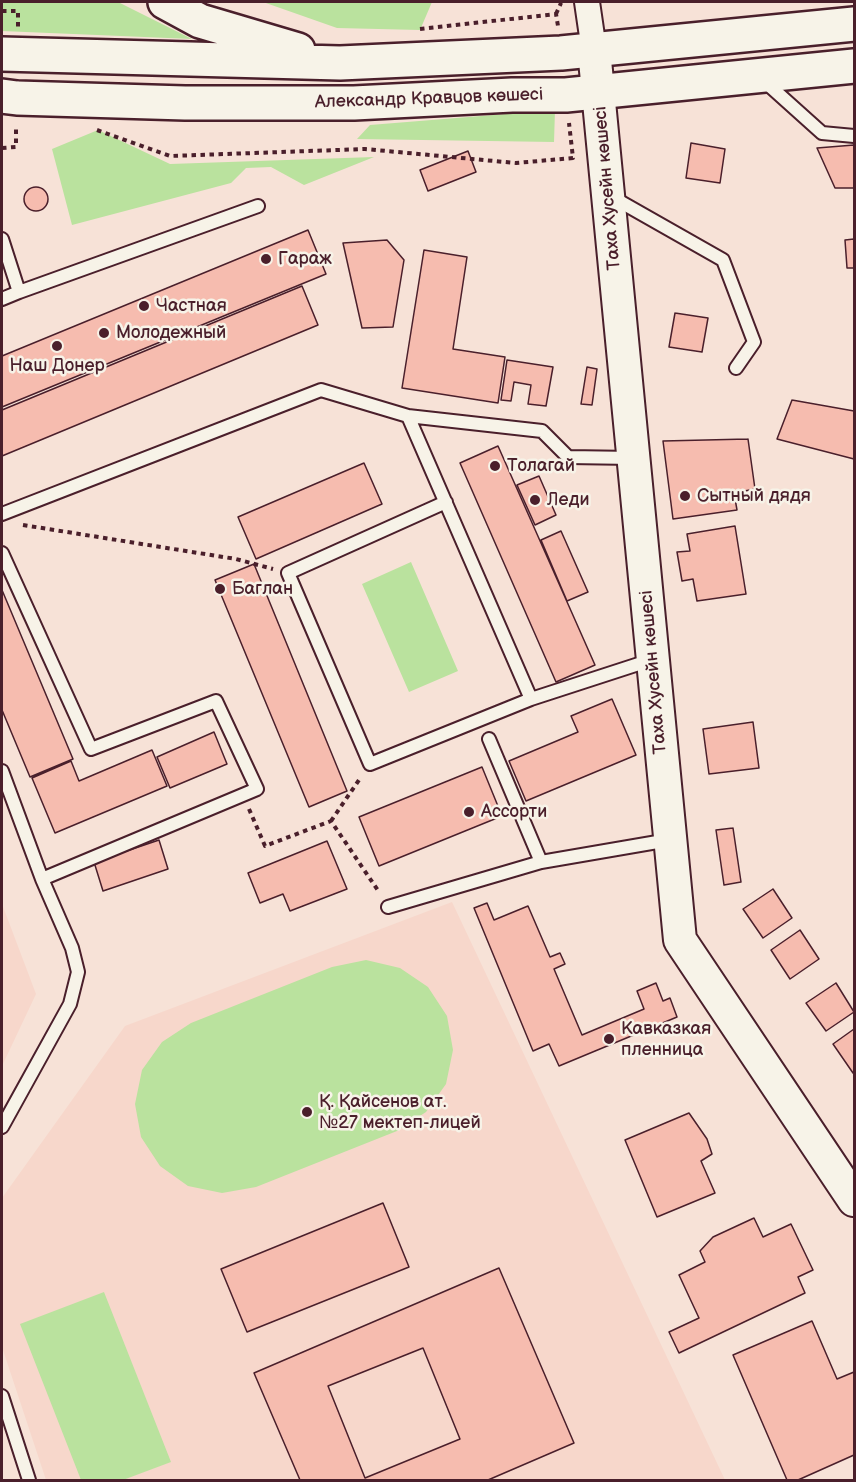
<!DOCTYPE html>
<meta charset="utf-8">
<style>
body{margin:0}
#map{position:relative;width:856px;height:1482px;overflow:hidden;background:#f7e2d7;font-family:"Balsamiq Sans",sans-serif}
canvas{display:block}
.frame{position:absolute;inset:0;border:3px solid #4a1f2b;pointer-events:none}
</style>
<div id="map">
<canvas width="856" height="1482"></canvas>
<div class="frame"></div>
</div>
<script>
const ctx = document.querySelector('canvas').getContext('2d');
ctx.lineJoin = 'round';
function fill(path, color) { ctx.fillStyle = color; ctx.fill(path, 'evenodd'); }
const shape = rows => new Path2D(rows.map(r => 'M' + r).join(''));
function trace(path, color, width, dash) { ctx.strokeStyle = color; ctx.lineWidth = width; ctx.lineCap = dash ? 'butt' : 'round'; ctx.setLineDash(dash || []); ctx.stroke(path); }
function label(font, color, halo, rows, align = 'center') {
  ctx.font = font + ' "Balsamiq Sans",sans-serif'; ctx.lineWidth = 5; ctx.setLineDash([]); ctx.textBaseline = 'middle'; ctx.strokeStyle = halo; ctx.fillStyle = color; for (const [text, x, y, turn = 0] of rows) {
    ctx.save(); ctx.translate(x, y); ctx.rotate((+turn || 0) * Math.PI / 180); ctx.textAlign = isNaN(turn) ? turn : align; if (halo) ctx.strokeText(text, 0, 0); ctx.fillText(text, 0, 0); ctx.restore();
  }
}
fill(shape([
 [452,902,725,1480,46,1480,2,1347,2,1198,125,1026],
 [2,904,36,994,2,1066]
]), '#f7d7cb');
fill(shape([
 [2,2,118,2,192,39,2,31],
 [263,2,432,2,420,30,337,28],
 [555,110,554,142,357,139,370,125],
 [98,130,170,164,374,157,304,185,271,167,246,168,231,183,72,225,52,149],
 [411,562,458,671,409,692,362,584],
 [366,960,400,968,428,987,447,1016,453,1050,446,1084,426,1112,397,1131,256,1187,222,1193,188,1186,160,1166,141,1137,135,1104,142,1070,162,1042,191,1023,332,967],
 [104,1292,171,1462,123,1480,81,1480,20,1324]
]), '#bae29e');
const building = shape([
 [691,143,725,149,720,183,686,178,691,143],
 [854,145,854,188,835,188,817,148,854,145],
 [468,151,476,172,428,191,420,170,468,151],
 '24 199a12 12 0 1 1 24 0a12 12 0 1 1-24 0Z',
 [308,230,326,274,2,407,2,356,308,230],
 [854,239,854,268,847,268,845,240,854,239],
 [387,240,404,260,393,327,362,328,343,243,387,240],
 [424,250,467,257,453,349,505,357,498,403,402,388,424,250],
 [302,286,318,325,2,456,2,410,302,286],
 [675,313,708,318,702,352,669,347,675,313],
 [507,360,553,367,546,406,528,404,531,385,514,382,511,401,501,400,507,360],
 [587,367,597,369,592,405,581,404,587,367],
 [792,400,854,411,854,459,777,439,792,400],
 [748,439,755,489,734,493,737,510,673,519,663,441,748,439],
 [498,446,595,665,556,682,460,463,498,446],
 [364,463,382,504,256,559,238,517,364,463],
 [539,476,556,515,535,525,517,485,539,476],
 [735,526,746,594,697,601,693,579,682,581,677,552,690,551,687,534,735,526],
 [561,531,588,592,567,601,541,540,561,531],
 [254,564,347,791,309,807,215,580,254,564],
 [2,590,73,759,30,777,2,710,2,590],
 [612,699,636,755,526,801,509,761,578,732,571,716,612,699],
 [753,722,759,768,709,774,703,729,753,722],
 [214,732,227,764,170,788,157,757,214,732],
 [152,750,167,786,55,833,32,778,71,761,79,781,152,750],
 [482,767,502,816,379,866,359,817,482,767],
 [733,828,741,882,724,885,716,830,733,828],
 [159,840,168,869,103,891,94,862,159,840],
 [327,841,347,889,290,911,283,894,260,903,248,873,327,841],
 [773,889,792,918,763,938,743,909,773,889],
 [487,903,494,920,528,906,550,957,560,953,565,964,554,969,582,1035,644,1009,637,991,656,983,663,1001,670,998,677,1017,559,1066,549,1044,533,1051,474,908,487,903],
 [800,930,819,959,790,979,771,950,800,930],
 [836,983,854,1012,826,1031,806,1003,836,983],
 [854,1029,854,1071,853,1073,833,1044,854,1029],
 [689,1113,707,1139,712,1154,701,1161,715,1193,657,1217,625,1140,689,1113],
 [383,1203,409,1267,247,1332,221,1269,383,1203],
 [754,1218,763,1237,791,1224,813,1270,798,1277,805,1293,679,1353,669,1332,699,1318,679,1275,705,1262,700,1251,713,1237,754,1218],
 [499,1268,574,1443,488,1480,300,1480,254,1373,499,1268],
 [423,1348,460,1439,365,1478,328,1386,423,1348],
 [812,1321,837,1379,854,1372,854,1455,798,1480,787,1480,733,1355,812,1321]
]);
fill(building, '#f6bcaf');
trace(building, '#4a1f2b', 1.5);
const service = shape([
 [763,80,822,133,854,136],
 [612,197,723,260,754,342,736,368],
 [2,239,19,292,2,299],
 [19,292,258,206],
 [408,416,531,699],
 [446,502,288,573,370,764,531,699,651,660],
 [2,514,321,390,408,416,542,431,568,457,634,458],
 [2,553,91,749,216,701,257,789,42,879],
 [489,739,541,862,669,840],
 [2,771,42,879,72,948,78,972,70,1004,2,1127],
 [388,907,541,862],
 [2,1396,29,1480]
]);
const minor = shape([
 [587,2,594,50]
]);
const tertiary = shape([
 [594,50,680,940,854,1200]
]);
const secondary = shape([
 [165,2,200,21,298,50],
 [2,54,340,63,561,53,854,24],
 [2,96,17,98,185,103,354,103,512,95,566,95,854,66]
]);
trace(service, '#4a1f2b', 16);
trace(minor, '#4a1f2b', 28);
trace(tertiary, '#4a1f2b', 36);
trace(secondary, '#4a1f2b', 38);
trace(shape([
 [2,11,18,11,18,28],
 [556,14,561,3,565,3],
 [420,29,556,14,558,26],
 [97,130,170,156,365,149,516,163,573,158,569,123],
 [2,148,16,147,16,126],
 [23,525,236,559,273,569],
 [249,809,265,846,331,821,379,892],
 [331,821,361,777]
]), '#4a1f2b', 4, [4.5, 4.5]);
trace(service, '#f7f3e8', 12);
trace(minor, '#f7f3e8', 24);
trace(tertiary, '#f7f3e8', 32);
trace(secondary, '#f7f3e8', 33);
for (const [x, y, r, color] of [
 [266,259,6,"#4a1f2b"],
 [144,306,6,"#4a1f2b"],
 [104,333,6,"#4a1f2b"],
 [57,346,6,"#4a1f2b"],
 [495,466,6,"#4a1f2b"],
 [685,496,6,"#4a1f2b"],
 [535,500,6,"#4a1f2b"],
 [220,589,6,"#4a1f2b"],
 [469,812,6,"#4a1f2b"],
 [609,1039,6,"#4a1f2b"],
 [307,1112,6,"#4a1f2b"]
]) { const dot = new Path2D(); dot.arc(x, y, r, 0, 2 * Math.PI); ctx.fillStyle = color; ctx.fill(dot); trace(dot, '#f7f3e8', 2); }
label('18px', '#4a1f2b', '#f7f3e8', [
 ["Александр Кравцов көшесі",429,99,-2],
 ["Таха Хусейн көшесі",608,188,-95],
 ["Таха Хусейн көшесі",654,672,-95]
]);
label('18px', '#4a1f2b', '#f7f3e8', [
 ["Гараж",278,259],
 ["Частная",156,306],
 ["Молодежный",116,333],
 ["Наш Донер",57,366,"center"],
 ["Толагай",507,466],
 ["Сытный дядя",697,496],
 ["Леди",547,500],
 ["Баглан",232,589],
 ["Ассорти",481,812],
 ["Кавказкая",621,1029],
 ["пленница",621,1050],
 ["Қ. Қайсенов ат.",319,1102],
 ["№27 мектеп-лицей",319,1123]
], 'left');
</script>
